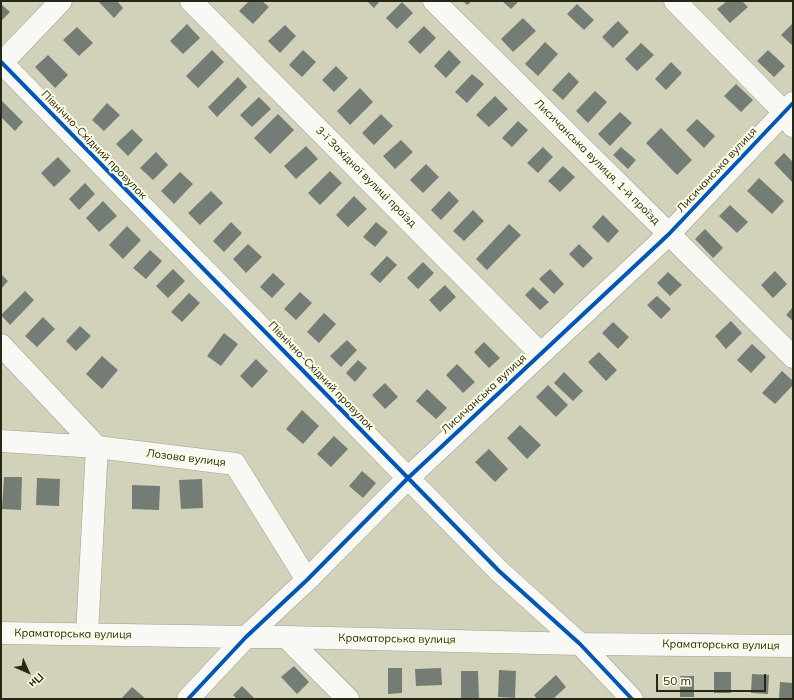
<!DOCTYPE html>
<meta charset="utf-8">
<style>
body{margin:0}
#map{position:relative;width:794px;height:700px;overflow:hidden;background:#d2d2ba;font-family:Mulish,sans-serif}
canvas{display:block}
.frame{position:absolute;inset:0;border:2px solid #272716;pointer-events:none}
.north{position:absolute;left:8px;top:652px;width:40px;height:40px;-webkit-text-stroke:3px #fcfde6;paint-order:stroke;rotate:135deg;font-size:11px;font-weight:700;line-height:16px;text-align:center;color:#272716}
.north::after{content:'';display:block;margin:auto;width:14px;height:18px;background:#272716;clip-path:polygon(50% 0,100% 100%,50% 72%,0 100%)}
.scale{position:absolute;left:656px;top:674px;width:110px;height:18px;box-sizing:border-box;border:2px solid #272716;border-top:0;padding-left:5px;font-size:12px;line-height:14px;white-space:nowrap;color:#272716;-webkit-text-stroke:3px #fcfde6;paint-order:stroke}
</style>
<div id="map">
<canvas width="794" height="700"></canvas>
<div class="frame"></div>
<div class="north">Пн</div>
<div class="scale">50 m</div>
</div>
<script>
const ctx = document.querySelector('canvas').getContext('2d');
ctx.lineJoin = 'round';
function fill(path, color) { ctx.fillStyle = color; ctx.fill(path, 'evenodd'); }
const shape = rows => new Path2D(rows.map(r => 'M' + r).join(''));
function trace(path, color, width, dash) { ctx.strokeStyle = color; ctx.lineWidth = width; ctx.lineCap = dash ? 'butt' : 'round'; ctx.setLineDash(dash || []); ctx.stroke(path); }
function label(font, color, halo, rows, align = 'center') {
  ctx.font = font + ' Mulish,sans-serif'; ctx.lineWidth = 4; ctx.setLineDash([]); ctx.textBaseline = 'middle'; ctx.strokeStyle = halo; ctx.fillStyle = color; for (const [text, x, y, turn = 0] of rows) {
    ctx.save(); ctx.translate(x, y); ctx.rotate((+turn || 0) * Math.PI / 180); ctx.textAlign = isNaN(turn) ? turn : align; if (halo) ctx.strokeText(text, 0, 0); ctx.fillText(text, 0, 0); ctx.restore();
  }
}
fill(shape([
 [100,1,117,1,123,8,114,18,99,2],
 [249,1,262,1,269,7,253,24,239,11],
 [367,1,380,1,374,8],
 [463,1,472,1,467,5],
 [502,1,519,1,511,9],
 [727,1,742,1,748,7,730,23,717,9],
 [402,2,413,13,397,29,386,18],
 [1,4,10,12,1,21],
 [577,4,594,20,584,30,567,14],
 [523,18,536,31,513,52,501,39],
 [618,21,629,32,613,48,602,37],
 [793,23,793,46,781,35],
 [187,24,200,38,183,54,170,41],
 [285,25,296,36,280,53,268,41],
 [424,26,436,38,420,54,408,42],
 [77,27,93,43,79,56,63,40],
 [545,42,558,54,538,76,525,64],
 [641,43,654,55,637,71,625,59],
 [212,50,224,62,198,88,186,76],
 [303,50,316,62,302,77,289,65],
 [449,50,461,62,446,78,434,66],
 [768,50,785,66,774,77,757,61],
 [48,55,68,75,55,88,35,67],
 [671,62,682,73,666,90,655,79],
 [336,66,348,78,334,92,322,80],
 [569,72,579,82,563,100,552,90],
 [472,74,484,84,467,103,455,92],
 [238,77,247,87,217,117,208,107],
 [736,84,753,100,741,112,724,96],
 [360,88,373,102,350,125,337,111],
 [595,91,607,102,588,123,576,111],
 [495,96,508,109,489,127,476,115],
 [259,97,271,109,252,127,240,115],
 [1,100,23,122,15,131,1,117],
 [107,103,120,115,104,131,92,120],
 [620,112,632,123,610,146,598,134],
 [278,114,294,130,270,154,254,138],
 [381,114,393,126,374,145,362,133],
 [697,119,715,136,704,148,686,130],
 [518,121,528,130,512,147,502,138],
 [661,128,692,160,677,175,646,143],
 [132,129,143,140,128,156,116,144],
 [401,140,413,152,395,169,383,156],
 [306,146,318,159,296,179,284,166],
 [543,147,553,157,538,173,527,163],
 [621,147,636,160,628,169,613,155],
 [156,152,168,165,153,180,140,168],
 [784,153,793,162,792,182,774,163],
 [58,157,71,171,54,187,41,173],
 [426,164,439,177,423,193,410,180],
 [563,166,575,177,560,192,548,181],
 [330,171,342,183,320,205,308,193],
 [180,172,193,184,174,204,161,191],
 [759,178,784,201,772,214,747,191],
 [85,183,95,194,79,210,69,199],
 [211,191,223,203,200,225,188,213],
 [449,191,459,201,441,220,431,210],
 [354,196,367,209,348,227,336,215],
 [103,201,117,216,99,232,86,218],
 [730,205,748,222,737,233,719,216],
 [473,210,484,221,464,241,453,231],
 [603,215,619,231,608,243,592,227],
 [231,222,242,233,224,252,213,241],
 [376,222,388,232,375,247,363,237],
 [509,224,521,235,487,270,476,259],
 [127,226,141,240,123,259,109,245],
 [705,229,723,248,713,258,695,239],
 [248,244,262,257,246,273,233,259],
 [579,244,593,258,583,268,569,254],
 [150,250,162,261,146,279,133,268],
 [387,256,397,265,380,283,370,274],
 [423,262,434,273,418,289,407,278],
 [173,269,185,281,168,298,156,286],
 [550,269,564,284,554,294,539,279],
 [775,271,787,284,773,298,761,285],
 [668,272,682,285,670,296,657,283],
 [273,273,285,284,272,298,260,287],
 [1,274,8,281,1,289],
 [445,285,456,297,440,312,429,300],
 [533,287,549,302,540,310,525,295],
 [25,291,34,300,10,325,1,315],
 [300,292,312,303,296,320,284,309],
 [189,293,200,303,182,322,171,312],
 [657,296,671,309,661,319,647,305],
 [793,307,793,321,786,315],
 [324,313,336,324,319,343,307,332],
 [43,317,55,329,37,347,25,336],
 [731,321,742,333,726,349,715,336],
 [613,322,629,337,618,349,602,333],
 [80,326,91,336,76,351,66,341],
 [224,333,238,344,221,366,207,356],
 [347,340,357,350,341,367,330,356],
 [484,342,500,358,489,368,474,352],
 [752,344,766,357,751,373,737,360],
 [599,352,617,370,606,381,588,362],
 [102,356,118,370,102,389,86,374],
 [256,359,268,371,252,388,240,376],
 [358,360,367,368,355,382,346,373],
 [457,364,475,382,463,393,446,375],
 [782,371,793,381,793,385,775,404,762,393],
 [564,372,583,391,573,401,554,383],
 [385,383,398,397,385,409,372,395],
 [548,385,568,405,556,417,536,397],
 [427,389,447,408,436,419,416,401],
 [302,410,319,426,303,444,286,429],
 [520,425,541,445,527,459,507,438],
 [334,436,348,449,331,467,317,454],
 [489,449,508,469,495,482,475,462],
 [362,471,376,483,363,498,349,486],
 [4,477,22,477,21,510,2,509],
 [37,478,60,479,59,506,36,505],
 [202,479,203,508,181,509,179,480],
 [132,485,160,486,159,510,132,509],
 [294,666,309,682,297,694,281,677],
 [388,668,402,668,402,693,388,694],
 [441,668,442,685,416,686,415,669],
 [499,670,516,671,515,698,498,697],
 [461,671,478,671,479,699,461,699],
 [714,672,731,672,731,693,714,693],
 [752,674,769,675,768,694,751,693],
 [556,675,566,687,553,699,537,699,534,695],
 [680,676,694,676,694,697,680,697],
 [780,682,793,683,793,699,779,699],
 [242,686,255,699,237,699,233,695],
 [132,687,146,699,121,699]
]), '#737c75');
const minor = shape([
 [191,1,540,353],
 [434,1,793,357],
 [675,1,784,112,793,126],
 [1,62,499,571,580,644,632,699],
 [1,64,61,1],
 [1,345,97,447,87,634],
 [1,441,97,447,235,464,307,580],
 [1,633,246,637,286,637,580,644,793,646],
 [286,637,348,699],
 [188,699,246,637,307,580,408,478,669,234,793,103]
]);
trace(minor, '#9e9e8c', 23);
trace(minor, '#f8f8f5', 22);
trace(shape([
 [1,62,499,571,580,644,632,699],
 [188,699,246,637,307,580,408,478,669,234,793,103]
]), '#0057b8', 4);
label('11px', '#272716', '#fcfde6', [
 ["Північно-Східний провулок",94,145,46],
 ["Лисичанська вулиця, 1-й проїзд",597,162,45],
 ["Лисичанська вулиця",717,170,-47],
 ["3-ї Західної вулиці проїзд",366,177,45],
 ["Північно-Східний провулок",321,376,46],
 ["Лисичанська вулиця",484,394,-43],
 ["Лозова вулиця",186,458,7],
 ["Краматорська вулиця",73,634,1],
 ["Краматорська вулиця",397,639,1],
 ["Краматорська вулиця",721,645,1]
]);
</script>
